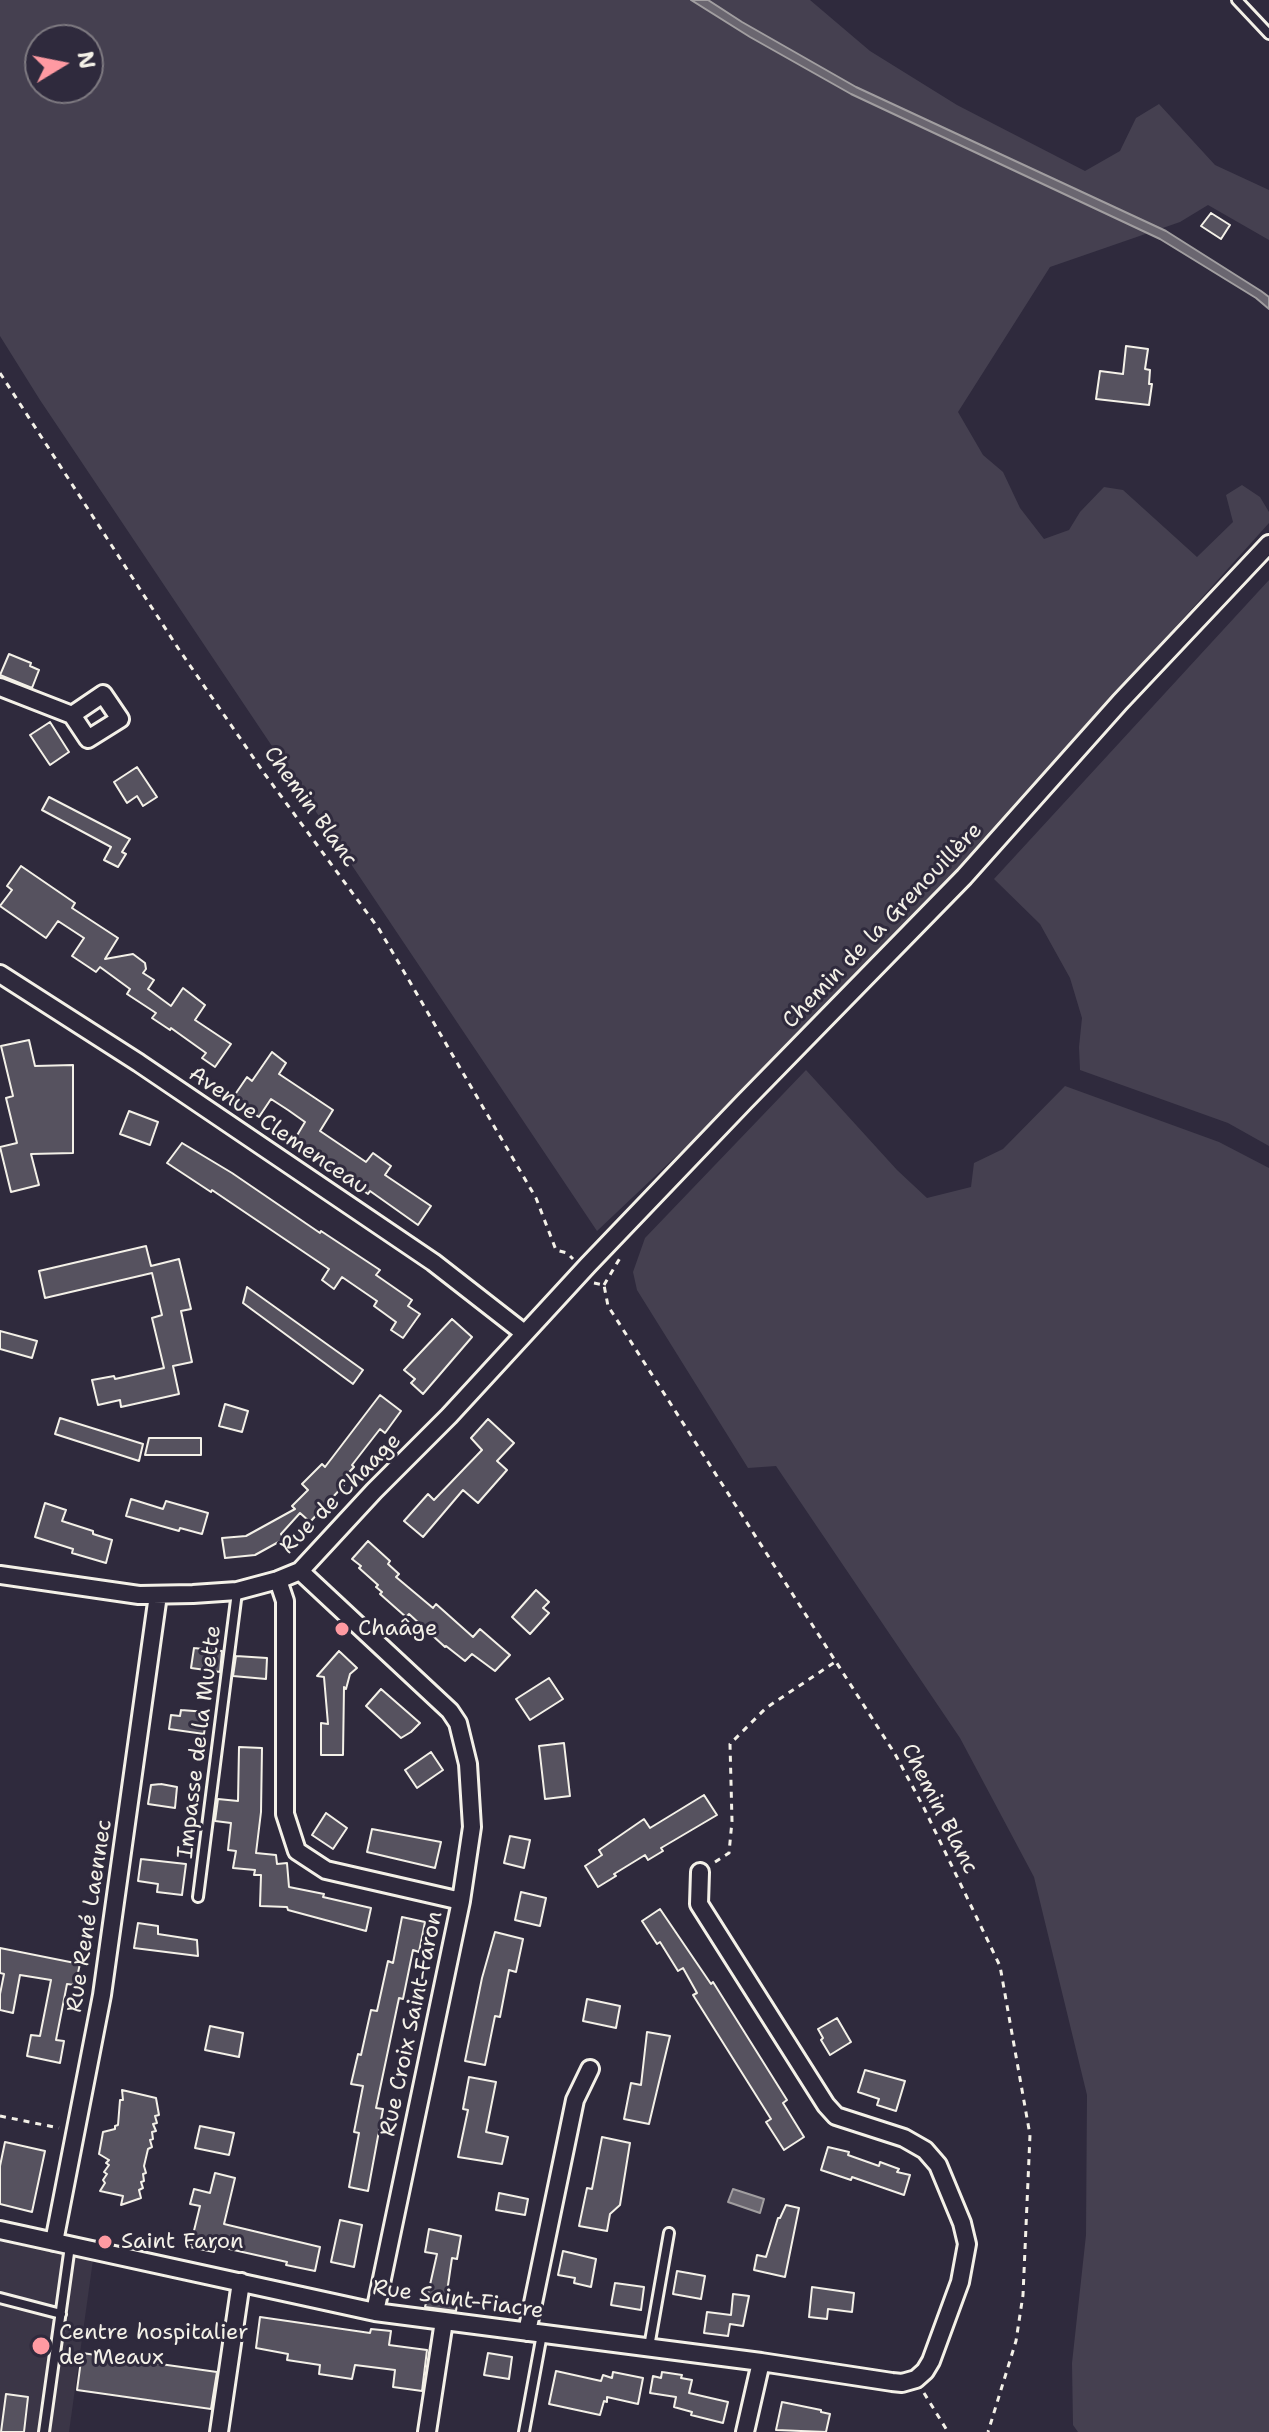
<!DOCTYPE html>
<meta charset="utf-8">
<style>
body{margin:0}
#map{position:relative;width:1269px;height:2432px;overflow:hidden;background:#2f2a3d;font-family:"Shantell Sans",sans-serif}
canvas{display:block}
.north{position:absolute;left:24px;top:24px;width:80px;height:80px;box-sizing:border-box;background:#2f2a3d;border:2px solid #7e7a81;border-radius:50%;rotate:80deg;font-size:22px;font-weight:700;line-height:32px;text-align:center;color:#f4f1e8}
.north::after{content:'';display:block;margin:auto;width:28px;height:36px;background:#ff9aa2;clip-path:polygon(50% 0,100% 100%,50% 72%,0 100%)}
</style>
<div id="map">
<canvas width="1269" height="2432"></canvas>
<div class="north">N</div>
</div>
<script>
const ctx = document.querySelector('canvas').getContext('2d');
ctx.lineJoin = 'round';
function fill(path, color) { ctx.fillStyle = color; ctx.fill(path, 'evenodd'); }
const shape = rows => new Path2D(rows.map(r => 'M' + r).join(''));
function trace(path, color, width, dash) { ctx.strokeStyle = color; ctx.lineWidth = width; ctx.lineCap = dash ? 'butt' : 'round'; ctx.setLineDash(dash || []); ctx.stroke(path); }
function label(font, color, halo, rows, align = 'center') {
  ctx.font = font + ' "Shantell Sans",sans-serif'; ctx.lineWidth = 6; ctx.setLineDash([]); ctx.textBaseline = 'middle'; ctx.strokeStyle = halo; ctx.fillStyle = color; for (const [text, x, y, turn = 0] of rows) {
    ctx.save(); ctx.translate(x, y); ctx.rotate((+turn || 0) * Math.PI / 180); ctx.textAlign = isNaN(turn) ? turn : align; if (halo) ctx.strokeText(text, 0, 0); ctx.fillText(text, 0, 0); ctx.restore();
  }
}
fill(shape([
 [0,2241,93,2260,69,2432,0,2432]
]), '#3b3647');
fill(shape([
 [0,0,810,0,870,51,957,105,1085,171,1120,151,1136,118,1159,104,1215,165,1269,190,1269,240,1208,205,1180,222,1050,267,958,412,983,455,1003,472,1020,508,1044,539,1069,530,1080,512,1104,487,1123,490,1197,557,1233,522,1226,495,1242,485,1260,497,1269,512,1269,523,974,851,745,1091,597,1231,40,400,0,336],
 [40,40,88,40,88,88,40,88],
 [1269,580,1269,1146,1228,1123,1080,1070,1079,1047,1082,1018,1070,978,1040,924,994,879],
 [806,1070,897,1170,927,1198,971,1187,974,1163,1003,1149,1065,1086,1219,1142,1269,1168,1269,2432,1078,2432,1073,2425,1072,2363,1086,2235,1087,2095,1034,1877,960,1738,776,1466,748,1468,637,1290,633,1272,645,1238]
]), '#454050');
const water = shape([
 [691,0,708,0,742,22,856,87,1166,231,1261,291,1269,297,1269,309,1256,298,1160,239,851,94,750,37,691,0],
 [733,2189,764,2199,760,2213,728,2202,733,2189]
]);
fill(water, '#6a6670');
trace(water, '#a19ea0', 2);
const building = shape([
 [1211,213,1230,225,1221,239,1201,226,1211,213],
 [1126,346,1148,349,1145,369,1150,370,1149,384,1152,384,1149,405,1096,399,1100,371,1123,374,1126,346],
 [9,654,31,663,30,666,39,670,32,688,0,675,9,654],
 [50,722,69,752,50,765,30,735,50,722],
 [137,767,157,797,143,806,137,796,127,803,114,782,137,767],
 [49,797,130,839,122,852,126,854,118,867,104,860,111,847,42,810,49,797],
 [21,866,75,903,72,908,118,938,105,959,133,954,145,963,146,969,143,973,154,980,148,989,171,1006,183,988,205,1005,195,1020,231,1044,215,1067,202,1058,206,1053,171,1028,170,1030,152,1018,156,1013,127,994,130,989,100,967,96,972,72,956,84,938,58,921,46,938,0,906,12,890,7,886,21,866],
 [29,1040,35,1066,73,1065,73,1153,31,1154,39,1185,11,1192,0,1147,17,1143,6,1098,13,1096,1,1046,29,1040],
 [272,1052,286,1063,279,1074,333,1110,320,1131,366,1162,373,1153,391,1166,385,1175,431,1206,418,1225,370,1191,368,1194,293,1142,305,1122,288,1110,271,1099,259,1117,232,1099,247,1077,252,1081,272,1052],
 [129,1111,158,1122,150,1145,120,1134,129,1111],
 [182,1143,232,1173,320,1233,321,1231,380,1270,376,1275,412,1300,408,1306,420,1314,403,1338,391,1330,396,1322,374,1306,377,1301,342,1277,334,1289,322,1280,329,1269,212,1190,211,1192,167,1163,182,1143],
 [146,1246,151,1266,179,1259,191,1309,181,1311,192,1362,173,1366,179,1394,121,1407,120,1400,98,1405,92,1380,114,1376,115,1379,164,1368,152,1318,162,1315,152,1273,45,1298,39,1271,146,1246],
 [247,1287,363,1370,353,1384,243,1303,247,1287],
 [452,1319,472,1337,423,1394,411,1383,415,1379,404,1370,452,1319],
 [0,1331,37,1341,32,1358,0,1349,0,1331],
 [380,1395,401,1411,385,1433,380,1429,352,1465,354,1467,340,1482,344,1485,310,1522,300,1513,281,1534,284,1539,255,1555,225,1558,222,1538,246,1536,295,1509,292,1506,308,1490,302,1484,322,1464,325,1467,380,1395],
 [225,1404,248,1411,242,1432,219,1426,225,1404],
 [60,1418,143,1444,139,1461,55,1434,60,1418],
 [488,1419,514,1443,497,1461,507,1470,478,1503,463,1490,423,1537,404,1521,428,1494,434,1500,482,1450,471,1438,488,1419],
 [149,1438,201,1438,201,1455,145,1455,149,1438],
 [131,1499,163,1509,166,1501,208,1513,202,1534,180,1528,179,1531,126,1516,131,1499],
 [45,1503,66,1510,62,1521,93,1531,93,1534,112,1540,106,1563,72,1553,73,1549,35,1537,45,1503],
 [368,1541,390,1561,388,1564,399,1574,396,1577,433,1608,436,1604,473,1637,480,1629,510,1655,495,1671,472,1654,465,1661,446,1646,445,1647,409,1614,406,1617,380,1594,382,1592,376,1587,378,1585,359,1568,361,1566,352,1559,368,1541],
 [536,1590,549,1602,543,1608,549,1613,530,1634,512,1617,536,1590],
 [194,1648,222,1651,220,1672,191,1668,194,1648],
 [339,1651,357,1668,350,1674,346,1689,344,1687,343,1755,321,1755,321,1723,328,1724,324,1677,317,1676,339,1651],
 [236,1656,267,1658,266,1679,233,1676,236,1656],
 [549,1678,563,1699,530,1720,516,1699,549,1678],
 [381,1689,420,1723,411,1732,401,1738,366,1706,381,1689],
 [181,1710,207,1712,204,1734,169,1729,171,1715,180,1716,181,1710],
 [564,1743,570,1796,545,1799,539,1746,564,1743],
 [239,1747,262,1748,261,1812,256,1853,276,1855,277,1864,287,1863,289,1887,324,1894,323,1897,371,1908,366,1931,288,1910,287,1907,260,1906,261,1875,254,1875,255,1870,233,1868,236,1851,228,1850,231,1823,215,1821,218,1799,238,1801,239,1747],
 [431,1752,443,1770,417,1788,405,1770,431,1752],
 [161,1784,177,1787,175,1808,148,1804,151,1785,161,1784],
 [704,1795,717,1815,661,1848,663,1851,648,1860,645,1855,614,1874,616,1876,598,1887,585,1866,602,1855,599,1850,644,1819,650,1828,704,1795],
 [326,1813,347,1828,333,1849,312,1835,326,1813],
 [372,1829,441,1842,435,1868,367,1852,372,1829],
 [510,1836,530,1840,524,1868,504,1863,510,1836],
 [141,1859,186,1864,182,1895,157,1892,158,1884,138,1881,141,1859],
 [521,1892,546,1898,540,1926,515,1920,521,1892],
 [660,1909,711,1984,713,1982,787,2100,783,2103,804,2137,784,2150,766,2122,771,2119,693,1995,697,1993,683,1968,678,1971,660,1942,657,1944,642,1921,660,1909],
 [402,1917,425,1922,419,1952,413,1950,403,1999,399,1998,376,2108,383,2109,368,2191,349,2187,359,2133,354,2132,363,2086,351,2084,358,2054,361,2055,371,2010,377,2011,388,1961,393,1963,402,1917],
 [138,1923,158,1926,158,1934,197,1940,198,1956,134,1948,138,1923],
 [495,1932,523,1939,516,1972,509,1970,500,2017,495,2016,485,2065,465,2061,482,1978,495,1932],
 [0,1948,80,1964,75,1985,67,1984,56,2040,64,2041,60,2063,27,2056,31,2035,40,2036,51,1980,20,1975,13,2013,0,2010,0,1994,4,1974,0,1973,0,1948],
 [587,1999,620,2006,616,2028,583,2021,587,1999],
 [837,2018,851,2042,830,2055,821,2040,823,2038,818,2029,837,2018],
 [210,2026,243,2033,239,2057,205,2050,210,2026],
 [647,2032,670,2036,649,2124,624,2119,631,2083,641,2085,647,2032],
 [865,2070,905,2081,896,2111,877,2105,879,2099,858,2092,865,2070],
 [469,2077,496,2082,486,2132,508,2137,502,2164,458,2157,468,2110,463,2109,469,2077],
 [122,2090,156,2098,159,2115,155,2116,157,2123,153,2124,156,2131,152,2132,153,2139,150,2140,152,2147,148,2149,144,2166,146,2173,143,2174,144,2181,141,2182,143,2188,139,2190,141,2198,121,2205,123,2196,100,2191,105,2183,103,2180,107,2174,104,2172,109,2165,106,2163,109,2160,99,2154,103,2132,115,2129,115,2126,118,2125,120,2100,123,2100,122,2090],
 [200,2126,234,2133,229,2155,195,2148,200,2126],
 [602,2137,630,2143,620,2205,610,2214,607,2231,579,2226,587,2188,592,2189,602,2137],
 [5,2142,45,2151,32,2212,0,2204,0,2166,5,2142],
 [828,2147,849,2152,848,2155,879,2166,880,2162,899,2169,897,2172,910,2175,904,2195,852,2177,851,2180,821,2170,828,2147],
 [215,2173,235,2178,224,2224,320,2247,315,2271,286,2265,287,2262,216,2246,214,2252,190,2247,200,2206,190,2204,194,2189,210,2193,215,2173],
 [499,2193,528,2199,525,2215,496,2210,499,2193],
 [786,2205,799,2208,785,2277,754,2270,757,2255,766,2257,778,2218,780,2218,786,2205],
 [340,2220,362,2225,354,2267,331,2262,340,2220],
 [429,2229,461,2236,457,2259,452,2258,447,2292,453,2293,452,2297,458,2298,456,2311,425,2307,437,2254,425,2252,429,2229],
 [563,2251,596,2259,591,2287,574,2283,575,2278,558,2275,563,2251],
 [677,2271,705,2276,701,2299,673,2294,677,2271],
 [615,2283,644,2287,641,2310,611,2305,615,2283],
 [812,2287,854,2293,852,2312,828,2309,827,2319,809,2317,812,2287],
 [733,2294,749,2296,743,2326,730,2324,728,2336,704,2333,707,2312,731,2315,733,2294],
 [260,2317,370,2333,371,2329,391,2331,389,2345,427,2350,422,2391,393,2387,395,2370,355,2365,352,2379,319,2374,320,2365,287,2360,288,2354,256,2348,260,2317],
 [82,2353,217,2372,211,2409,77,2390,82,2353],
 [488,2353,512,2357,509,2379,484,2375,488,2353],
 [556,2371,601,2381,603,2375,612,2378,613,2372,643,2378,638,2404,607,2397,607,2402,604,2401,600,2415,549,2404,556,2371],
 [662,2372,682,2375,681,2378,692,2380,689,2393,728,2402,723,2423,691,2415,692,2412,674,2407,676,2397,650,2393,653,2376,661,2378,662,2372],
 [6,2394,28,2397,24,2432,1,2432,6,2394],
 [782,2402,821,2410,821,2412,830,2414,826,2432,776,2430,782,2402]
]);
fill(building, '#56525f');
trace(building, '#f4f1e8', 2);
const lane = shape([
 [1237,0,1269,34],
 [198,1897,237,1592],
 [0,2298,61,2314],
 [649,2347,669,2233],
 [44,2432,70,2246],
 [524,2432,542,2334]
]);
const street = shape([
 [0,687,72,715,88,739,120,719,103,694,72,715],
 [0,974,139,1063,433,1262,524,1333],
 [300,1571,450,1711,458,1723,468,1764,472,1827,461,1901,375,2312],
 [0,1575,139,1595,193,1594,237,1591,278,1580,300,1571,374,1491,449,1416,588,1265,745,1101,964,877,1120,702,1269,544],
 [278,1580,285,1601,285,1814,297,1851,326,1870,461,1901],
 [0,2230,375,2312,761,2362,892,2382,902,2383,916,2379,925,2371,931,2361,960,2282,967,2244,962,2223,938,2165,925,2150,904,2138,836,2116,826,2105,699,1904,700,1872],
 [54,2242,102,1995,158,1595],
 [527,2332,575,2100,590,2069],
 [219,2432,241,2282],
 [427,2432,444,2321],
 [745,2432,761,2362]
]);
trace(lane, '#f4f1e8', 14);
trace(street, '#f4f1e8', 22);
trace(shape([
 [0,373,178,648,264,773,379,929,536,1198,556,1250,567,1253,573,1259],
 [594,1283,604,1285,608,1306,895,1754,923,1806,1000,1966,1030,2135,1023,2295,1016,2341,988,2432],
 [604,1285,620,1258],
 [715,1862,729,1853,732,1821,730,1744,766,1708,835,1662],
 [0,2116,59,2128],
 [924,2393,948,2432]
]), '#f4f1e8', 3, [6, 6]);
trace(lane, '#2f2a3d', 8);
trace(street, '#2f2a3d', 16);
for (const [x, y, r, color] of [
 [342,1629,8,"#ff9aa2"],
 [105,2242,8,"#ff9aa2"],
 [41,2346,10,"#ff9aa2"]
]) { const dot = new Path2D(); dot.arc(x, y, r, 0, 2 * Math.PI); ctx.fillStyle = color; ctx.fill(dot); trace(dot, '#2f2a3d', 3); }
label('22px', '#f4f1e8', '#2f2a3d', [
 ["Chemin Blanc",310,807,54],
 ["Chemin de la Grenouillère",883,926,-46],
 ["Avenue Clemenceau",278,1131,34],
 ["Rue de Chaage",341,1494,-45],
 ["Impasse de la Muette",200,1742,-83],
 ["Chemin Blanc",939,1809,63],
 ["Rue René Laennec",90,1916,-81],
 ["Rue Croix Saint-Faron",412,2024,-78],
 ["Rue Saint-Fiacre",458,2300,8]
]);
label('22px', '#f4f1e8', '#2f2a3d', [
 ["Chaâge",358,1629],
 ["Saint Faron",121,2242],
 ["Centre hospitalier",59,2333],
 ["de Meaux",59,2358]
], 'left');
</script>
